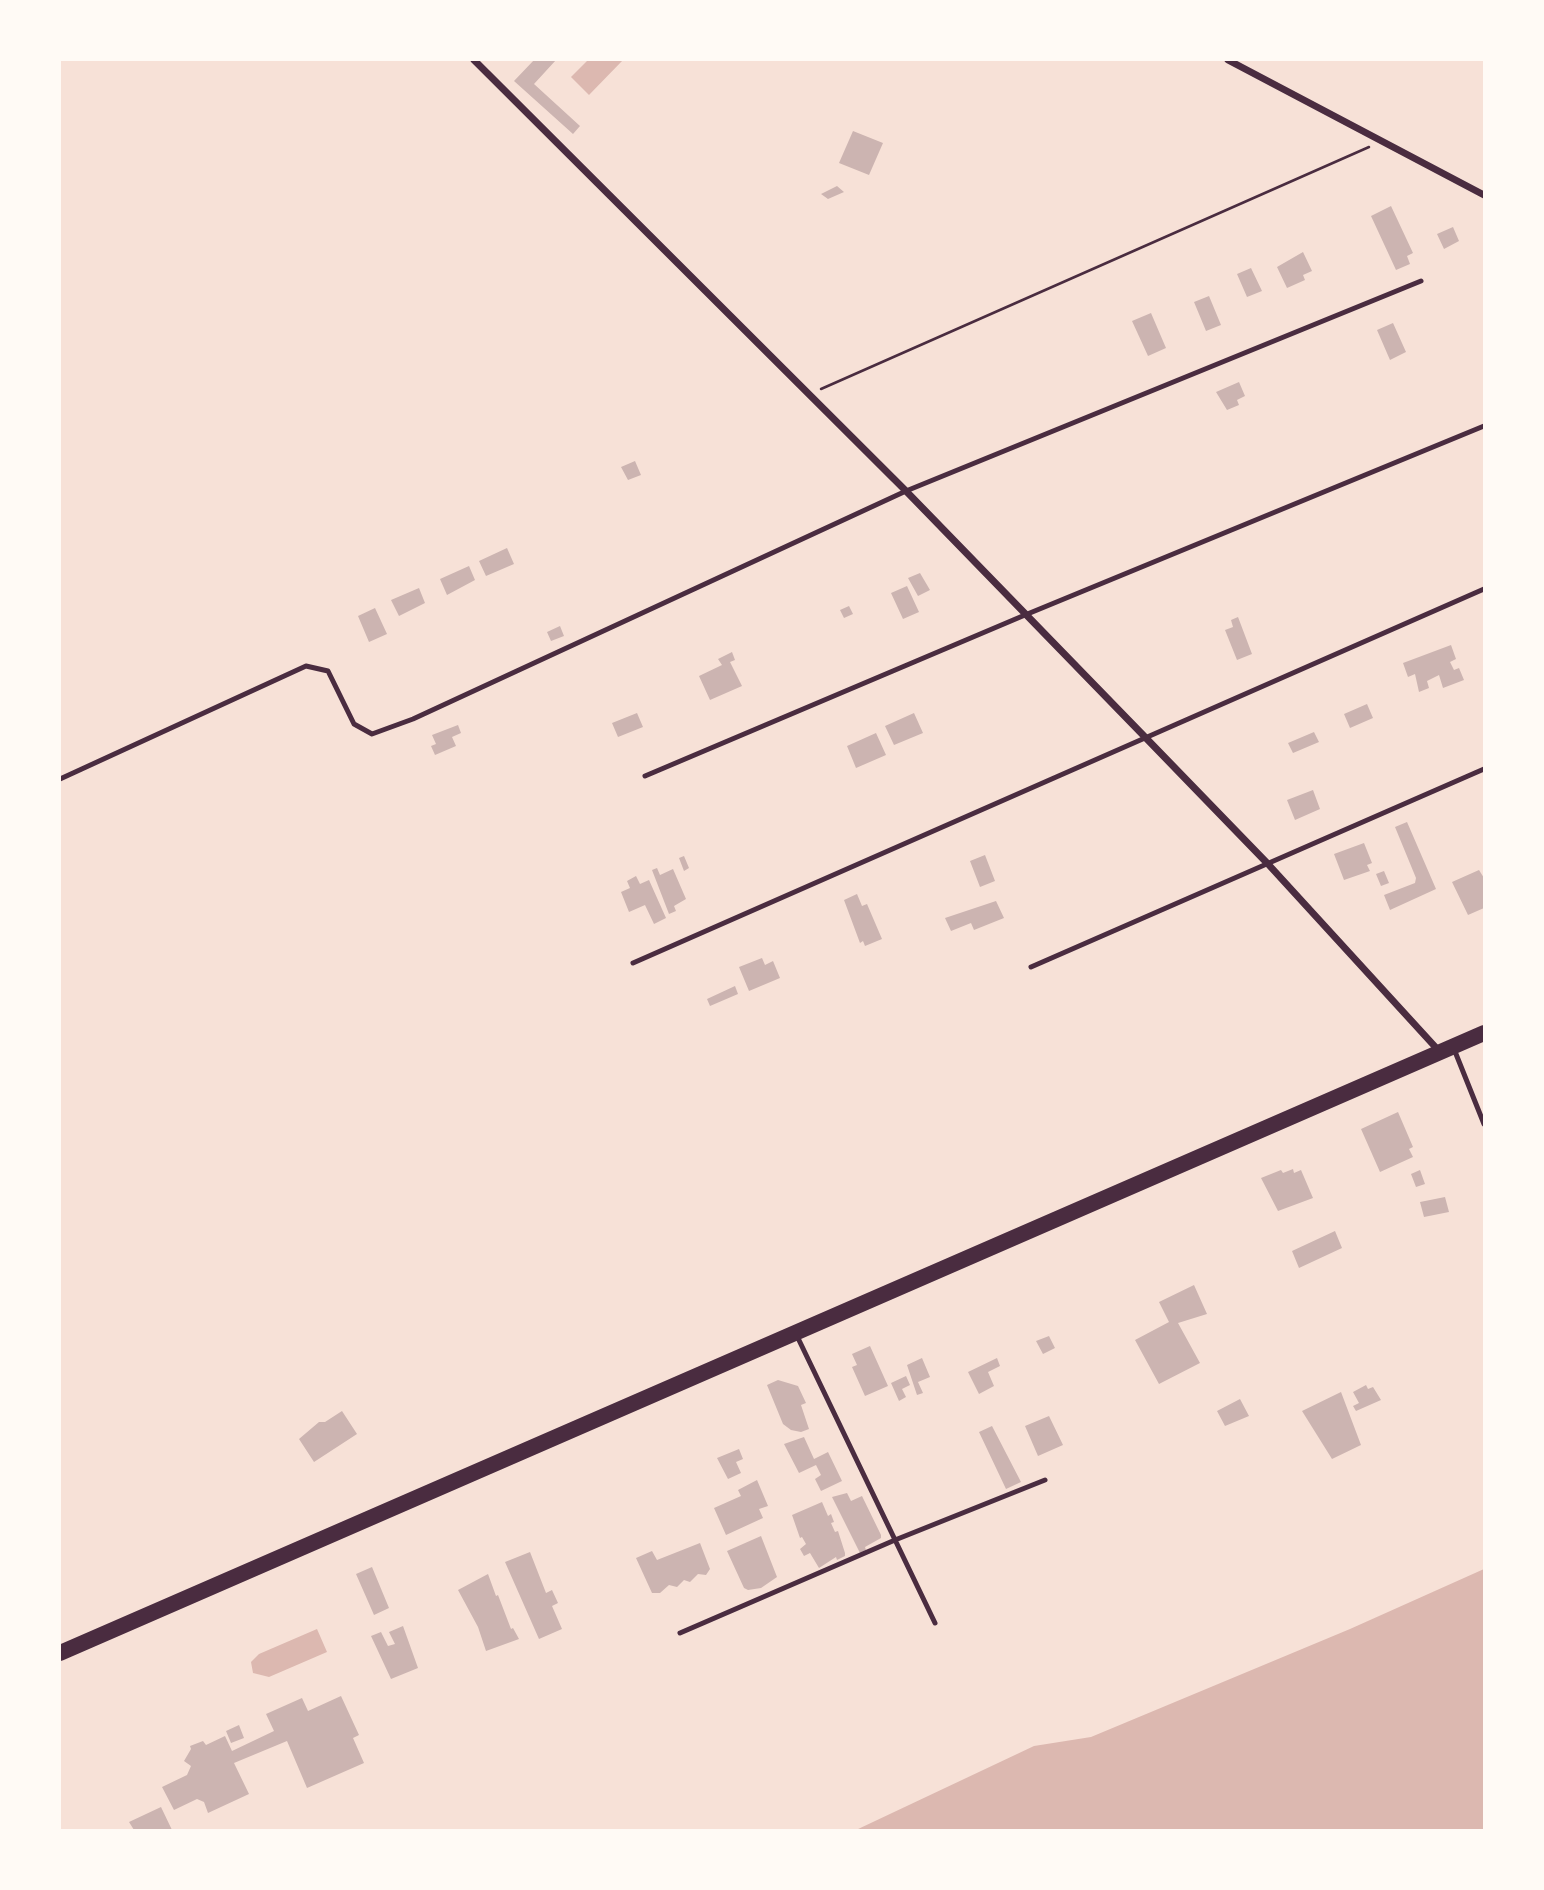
<!DOCTYPE html>
<style>
body{margin:0}
#map{position:relative;width:1544px;height:1890px;overflow:hidden;background:#f7e1d7;font-family:Barlow,sans-serif}
canvas{display:block}
.frame{position:absolute;inset:0;border:61px solid #fffaf5;pointer-events:none}
</style>
<div id="map">
<canvas width="1544" height="1890"></canvas>
<div class="frame"></div>
</div>
<script>
const ctx = document.querySelector('canvas').getContext('2d');
ctx.lineJoin = 'round';
function fill(path, color) { ctx.fillStyle = color; ctx.fill(path, 'evenodd'); }
const shape = rows => new Path2D(rows.map(r => 'M' + r).join(''));
function trace(path, color, width, dash) { ctx.strokeStyle = color; ctx.lineWidth = width; ctx.lineCap = dash ? 'butt' : 'round'; ctx.setLineDash(dash || []); ctx.stroke(path); }
fill(shape([
 [588,60,623,60,589,95,571,77],
 [1484,1569,1484,1830,856,1830,1034,1746,1091,1737,1350,1629],
 [317,1629,327,1652,269,1677,253,1673,251,1662,259,1654]
]), '#dcb8b0');
fill(shape([
 [534,60,556,60,534,84,580,126,573,134,514,81],
 [853,131,883,143,869,175,839,163],
 [837,186,844,192,828,199,821,194],
 [1391,206,1413,253,1407,256,1410,264,1396,270,1371,216],
 [1453,227,1459,241,1444,249,1437,234],
 [1303,252,1312,271,1303,275,1305,280,1287,288,1277,267],
 [1251,268,1262,291,1247,297,1237,274],
 [1209,296,1221,325,1206,331,1194,302],
 [1151,313,1166,348,1148,356,1132,321],
 [1393,323,1406,352,1390,360,1377,330],
 [1239,382,1245,396,1237,400,1239,405,1227,410,1216,392],
 [635,461,641,475,628,480,621,467],
 [507,548,514,564,486,576,479,561],
 [469,566,475,580,447,595,440,579],
 [920,573,930,590,918,596,908,578],
 [907,586,919,612,903,619,891,593],
 [419,588,425,603,399,616,391,600],
 [849,606,853,614,844,618,840,610],
 [375,608,387,634,369,642,358,616],
 [1238,617,1252,654,1237,660,1225,630,1233,627,1231,620],
 [560,626,564,636,551,641,547,632],
 [1451,645,1456,659,1450,662,1454,670,1459,668,1464,680,1443,688,1439,675,1427,681,1429,688,1419,692,1415,674,1408,677,1403,663],
 [732,652,735,660,730,662,742,686,710,700,699,676,722,665,718,659],
 [1367,704,1373,718,1350,728,1344,714],
 [637,713,643,727,618,737,612,723],
 [914,713,923,733,894,745,885,726],
 [458,725,461,733,452,737,456,746,435,755,431,746,436,744,432,735],
 [1314,732,1319,742,1293,753,1288,743],
 [876,733,886,755,856,768,847,746],
 [1313,790,1320,809,1295,820,1287,800],
 [1407,822,1436,889,1390,910,1384,895,1415,883,1416,878,1395,827],
 [1364,843,1372,863,1367,865,1370,871,1344,880,1334,854],
 [985,855,995,881,980,887,970,861],
 [684,856,689,868,684,871,679,858],
 [657,868,660,875,673,869,686,899,674,906,676,911,669,914,652,870],
 [1479,870,1484,878,1484,908,1468,915,1452,882],
 [1384,871,1389,883,1381,886,1376,874],
 [636,876,640,884,649,880,666,918,654,924,645,905,629,912,621,892,630,888,627,881],
 [857,894,862,906,867,904,882,939,865,946,863,941,860,943,844,900],
 [996,901,1004,918,974,930,971,923,951,931,945,918],
 [762,958,765,965,773,961,780,978,749,991,739,967],
 [735,986,738,994,710,1006,707,999],
 [1398,1112,1413,1147,1409,1149,1413,1157,1380,1172,1361,1129],
 [1293,1169,1294,1173,1301,1170,1313,1198,1278,1211,1261,1178,1281,1170,1283,1173],
 [1420,1170,1425,1184,1416,1187,1411,1174],
 [1445,1197,1449,1212,1424,1217,1420,1202],
 [1335,1231,1342,1248,1299,1268,1292,1251],
 [1194,1285,1207,1314,1178,1323,1200,1363,1159,1384,1135,1340,1169,1322,1159,1302],
 [1049,1336,1055,1348,1043,1354,1036,1341],
 [870,1346,888,1386,865,1396,852,1367,857,1365,852,1354],
 [922,1358,930,1377,918,1382,923,1393,917,1395,907,1365],
 [997,1358,1000,1366,988,1372,994,1386,979,1394,968,1372],
 [906,1376,910,1385,902,1389,906,1397,899,1401,891,1383],
 [778,1380,798,1386,806,1403,801,1405,809,1429,801,1432,791,1430,783,1424,767,1385],
 [1366,1385,1368,1389,1373,1387,1381,1400,1356,1411,1353,1406,1359,1403,1353,1392],
 [1341,1392,1361,1445,1332,1459,1302,1411],
 [1240,1399,1249,1416,1225,1426,1217,1411],
 [342,1411,357,1434,314,1462,299,1439,319,1422,325,1422],
 [1049,1416,1063,1445,1038,1456,1025,1426],
 [992,1426,1021,1482,1006,1489,979,1432],
 [804,1437,814,1459,828,1452,842,1481,821,1491,815,1479,821,1475,816,1465,799,1473,784,1444],
 [739,1449,743,1459,736,1462,741,1473,728,1479,717,1458],
 [757,1480,768,1506,759,1509,763,1518,726,1535,714,1508,741,1496,738,1490],
 [847,1493,851,1501,862,1496,881,1535,881,1538,865,1547,866,1550,860,1553,832,1497],
 [822,1502,828,1516,831,1514,834,1522,831,1523,835,1532,838,1531,845,1553,845,1556,837,1560,836,1557,819,1568,810,1553,804,1556,800,1549,806,1544,802,1537,800,1538,792,1515],
 [761,1536,777,1577,761,1588,748,1590,744,1588,727,1551],
 [700,1543,710,1569,706,1575,698,1574,690,1582,684,1580,677,1587,669,1585,660,1593,652,1593,636,1558,652,1551,657,1560],
 [530,1552,546,1593,552,1590,558,1603,552,1606,562,1629,539,1639,505,1562],
 [372,1567,389,1608,374,1615,356,1574],
 [488,1574,496,1596,498,1595,511,1629,513,1628,519,1639,486,1651,478,1627,458,1590],
 [403,1626,418,1668,391,1679,371,1636,381,1632,388,1646,395,1644,389,1632],
 [341,1696,359,1735,353,1738,364,1763,307,1788,287,1741,234,1763,249,1794,208,1813,204,1802,197,1799,174,1810,162,1787,187,1775,191,1766,184,1761,191,1749,190,1746,203,1741,206,1745,225,1736,232,1751,274,1731,266,1714,302,1698,308,1711],
 [239,1725,244,1738,231,1743,226,1731],
 [161,1807,172,1830,134,1830,129,1822]
]), '#ccb4b1');
trace(shape([
 [821,389,1369,147]
]), '#4a2c40', 2.5);
trace(shape([
 [645,776,1025,615,1484,426],
 [60,779,306,666,328,671,354,724,372,734,413,719,906,491,1421,281],
 [633,963,1484,589],
 [1031,967,1484,769],
 [1454,1049,1484,1124],
 [797,1336,935,1623],
 [680,1633,895,1540,1045,1480]
]), '#4a2c40', 5);
trace(shape([
 [474,60,906,491,1144,736,1268,864,1439,1051],
 [1228,60,1484,195]
]), '#4a2c40', 7);
trace(shape([
 [60,1653,1484,1033]
]), '#4a2c40', 16);
</script>
